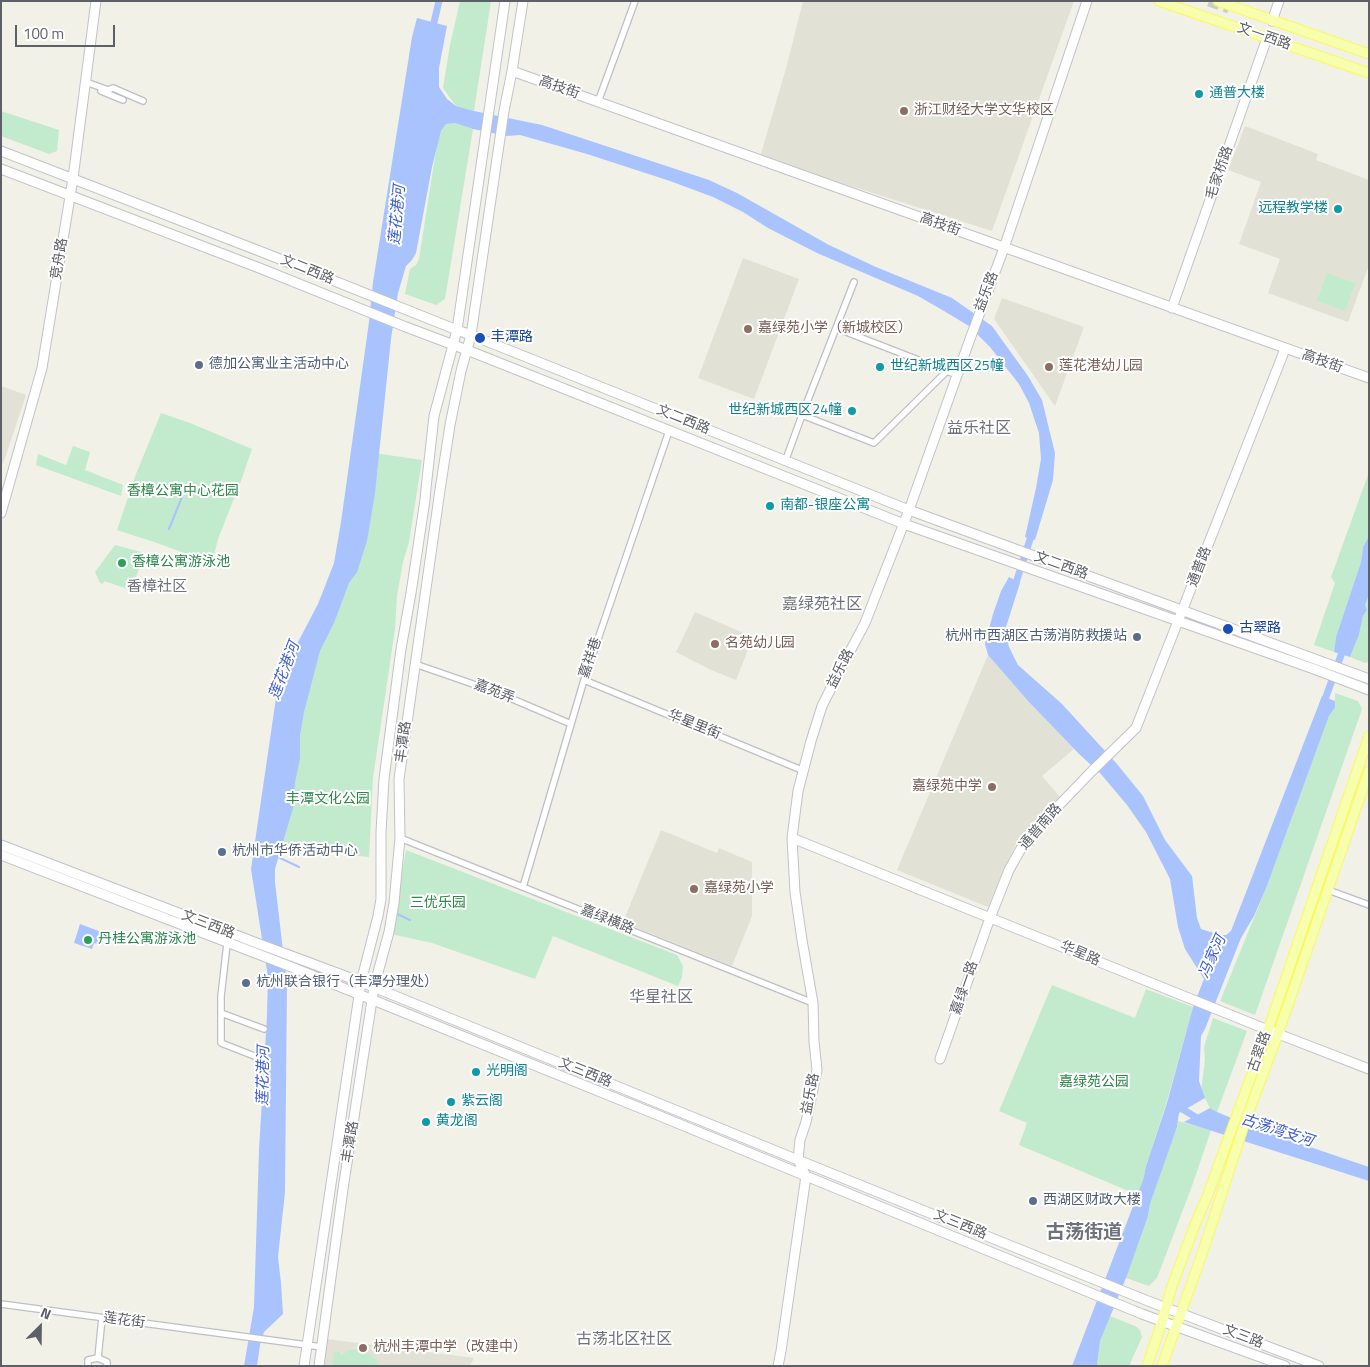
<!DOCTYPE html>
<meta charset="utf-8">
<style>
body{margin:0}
#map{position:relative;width:1370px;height:1367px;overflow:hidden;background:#f1f1e7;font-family:"Titillium Web",sans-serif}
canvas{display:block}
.frame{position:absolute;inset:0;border:2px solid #5e6068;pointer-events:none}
.north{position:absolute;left:15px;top:1302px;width:50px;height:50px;-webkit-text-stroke:4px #fff;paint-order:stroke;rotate:23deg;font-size:14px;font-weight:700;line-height:20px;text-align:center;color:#5e6068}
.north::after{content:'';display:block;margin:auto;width:18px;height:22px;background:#5e6068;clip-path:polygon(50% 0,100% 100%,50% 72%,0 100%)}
.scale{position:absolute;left:15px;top:25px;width:100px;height:22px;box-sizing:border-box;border:2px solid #5e6068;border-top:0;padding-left:6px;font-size:15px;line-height:18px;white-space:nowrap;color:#5e6068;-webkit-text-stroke:4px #fff;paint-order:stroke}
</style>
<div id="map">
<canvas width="1370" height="1367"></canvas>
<div class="frame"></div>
<div class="north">N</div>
<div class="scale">100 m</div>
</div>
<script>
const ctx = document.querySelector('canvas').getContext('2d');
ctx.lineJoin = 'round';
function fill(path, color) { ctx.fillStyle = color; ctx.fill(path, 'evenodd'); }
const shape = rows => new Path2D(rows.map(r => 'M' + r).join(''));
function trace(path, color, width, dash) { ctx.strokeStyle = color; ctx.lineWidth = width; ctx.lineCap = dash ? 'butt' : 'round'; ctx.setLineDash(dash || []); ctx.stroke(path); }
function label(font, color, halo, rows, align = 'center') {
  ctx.font = font + ' "Titillium Web","Noto Sans SC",sans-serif'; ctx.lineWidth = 4; ctx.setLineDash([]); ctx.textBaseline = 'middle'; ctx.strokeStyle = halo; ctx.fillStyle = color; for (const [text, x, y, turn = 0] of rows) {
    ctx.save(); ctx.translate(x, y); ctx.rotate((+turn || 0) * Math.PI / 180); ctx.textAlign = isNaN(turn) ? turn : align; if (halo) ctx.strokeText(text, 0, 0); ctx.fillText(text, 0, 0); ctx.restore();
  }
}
fill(shape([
 [803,1,1074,1,992,231,760,157,787,65],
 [1245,126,1318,154,1316,160,1369,180,1369,265,1348,322,1268,293,1280,259,1239,244,1261,182,1228,170],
 [743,258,799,279,754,399,698,378],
 [1002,298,1084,327,1055,406,994,319],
 [1,386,26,395,4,461,1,466],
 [695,612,753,637,736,680,711,670,676,652],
 [988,655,1028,701,1074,749,1042,776,1060,797,1017,842,1004,868,988,907,897,870],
 [661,830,717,853,719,848,752,862,752,916,732,966,623,922],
 [327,1339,474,1358,470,1366,323,1366]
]), '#e1e2d5');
fill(shape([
 [460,1,491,1,474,111,456,106,443,88,450,45],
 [1,111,59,130,57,151,49,154,1,136],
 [455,123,473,129,445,299,436,305,405,294,410,269,416,265,419,259,437,144,441,131,446,124],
 [1327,273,1355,283,1345,311,1317,301],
 [161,413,190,423,252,449,242,478,218,539,212,563,157,543,117,530,136,474],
 [73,446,90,452,85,470,123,485,121,496,36,465,38,454,66,465],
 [374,453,422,460,409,542,403,562,397,596,395,629,373,778,369,857,278,847,300,700],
 [1369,472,1369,536,1363,547,1361,562,1336,637,1334,652,1314,645,1335,583,1331,577],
 [115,545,145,553,131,590,104,581,103,584,100,583,95,572],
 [1369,595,1369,662,1365,663,1350,657,1359,635,1363,616,1367,610,1365,605],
 [1335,693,1358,701,1362,709,1255,1015,1220,1001,1267,886,1329,716,1335,708],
 [406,850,677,955,683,966,682,977,678,986,553,936,535,979,432,943,391,934],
 [1052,985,1135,1018,1146,989,1193,1007,1167,1101,1146,1166,1143,1180,1138,1195,1019,1145,1027,1123,999,1111],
 [1213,1018,1247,1031,1217,1112,1210,1108,1201,1091,1205,1060,1204,1047],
 [1178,1121,1211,1130,1192,1186,1157,1278,1149,1286,1126,1278,1148,1216,1150,1204,1170,1145,1177,1127],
 [1110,1316,1135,1326,1140,1330,1142,1337,1129,1366,1097,1366,1100,1341],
 [357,1349,365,1351,377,1361,378,1366,332,1366,334,1352,340,1352,340,1356,350,1350]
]), '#c2eacd');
fill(shape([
 [417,18,447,26,439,68,439,87,447,99,456,106,474,111,542,125,709,180,737,193,829,245,876,267,952,298,992,326,1028,376,1042,400,1055,453,1053,480,1035,540,1025,537,1036,488,1041,459,1039,433,1029,403,1019,384,990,347,969,326,944,311,918,296,817,253,768,228,743,212,713,197,670,181,587,154,520,135,507,136,473,129,455,123,446,124,441,131,432,167,416,253,412,260,406,266,398,293,391,339,375,493,367,541,357,572,349,583,334,623,320,651,304,712,300,735,300,758,295,783,293,808,275,869,275,882,287,985,285,1192,278,1257,281,1283,283,1314,264,1332,260,1345,257,1366,244,1366,254,1307,259,1150,267,1015,268,977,251,869,276,698,285,671,298,642,318,604,334,563,341,522,369,322,373,282,412,37],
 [1369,536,1369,595,1365,605,1367,610,1363,616,1359,635,1350,657,1334,652,1336,637,1361,562,1363,547],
 [1009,577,1020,583,1005,630,1009,647,1018,665,1062,704,1117,764,1143,796,1165,840,1192,876,1197,918,1201,929,1220,935,1226,935,1231,931,1322,696,1335,701,1335,708,1329,716,1267,886,1254,916,1241,938,1205,1029,1201,1036,1199,1081,1205,1098,1179,1113,1177,1127,1150,1204,1148,1216,1128,1273,1100,1341,1097,1366,1072,1366,1143,1180,1146,1166,1167,1103,1193,1007,1204,979,1185,949,1178,927,1170,879,1146,832,1127,805,1100,773,1079,754,1028,701,988,655,985,644,993,614,1001,591],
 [80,924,104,933,99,945,94,943,92,949,74,943],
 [1210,1108,1217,1112,1263,1131,1369,1167,1369,1181,1184,1122]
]), '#a9c3ff');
trace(shape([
 [169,529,182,497],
 [278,857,299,867],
 [395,913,410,920]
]), '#a9c3ff', 2);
trace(shape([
 [432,31,439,1],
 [1014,589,1033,530],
 [1323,705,1344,647],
 [1179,1107,1202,1121]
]), '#a9c3ff', 7);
trace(shape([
 [1209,1,1229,8]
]), '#cccdc7', 11, [11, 5.5]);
const street = shape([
 [86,82,108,90,113,88,143,101],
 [101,91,123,100],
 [598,102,635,1],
 [836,328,957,375],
 [802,415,874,443,947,371],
 [785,462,802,415,854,282],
 [415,664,496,692,571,724],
 [584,680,804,771],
 [400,838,813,1003],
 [523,887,584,680,669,431],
 [1328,890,1369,905],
 [227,944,221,996,221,1043,262,1059],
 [221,1013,264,1029],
 [1,1304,322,1347],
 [98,1358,102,1318],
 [88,1366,88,1360,98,1358,107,1362,107,1366]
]);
const secondary = shape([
 [1272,21,1279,1],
 [512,71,1369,378],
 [1,151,267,254,457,330,471,335,909,510,1369,679],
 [1,169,262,269,406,327,467,350,904,524,1314,669,1369,690],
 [1172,308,1267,38],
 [1,513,42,368,73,178,96,1],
 [792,838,1268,1030,1369,1069],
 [1,845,254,942,361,982,798,1160,1148,1301,1319,1366],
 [1,855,289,966,655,1114,1142,1314,1285,1366],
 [940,1059,990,918,1009,870,1023,845,1037,828,1092,771,1136,728,1285,349],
 [304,1366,361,982,378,916,381,899,381,832,384,779,401,649,411,593,425,500,426,488,434,416,457,330,505,1],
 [319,1366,343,1189,374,987,389,932,394,903,400,838,399,779,440,490,450,425,461,371,471,335,504,111,512,71,523,1],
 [778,1366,781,1351,806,1176,798,1160,800,1140,806,1122,817,1070,814,1041,813,1003,802,940,795,892,792,838,798,791,811,741,822,706,838,674,865,623,909,510,970,339,1004,248,1087,1]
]);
const primary = shape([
 [1159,1,1369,73],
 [1218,1,1369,54],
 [1147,1366,1162,1322,1172,1286,1196,1222,1207,1197,1268,1030,1369,736],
 [1162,1366,1203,1251,1246,1119,1278,1034,1369,771]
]);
trace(street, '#bebfc6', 8);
trace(secondary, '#c1c2ca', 11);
trace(primary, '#fcf955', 11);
trace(street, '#fff', 5.5);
trace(secondary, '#fff', 9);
trace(primary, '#f7ffae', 9);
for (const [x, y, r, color] of [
 [1199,94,5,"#0f9aa8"],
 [904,111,5,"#8d6e63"],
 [1338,209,5,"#0f9aa8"],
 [748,329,5,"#8d6e63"],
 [480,338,6,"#1a4fb4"],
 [199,365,5,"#5c6f8a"],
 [880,367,5,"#0f9aa8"],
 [1049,367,5,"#8d6e63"],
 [852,411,5,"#0f9aa8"],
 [770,506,5,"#0f9aa8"],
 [122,563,5,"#2e9e5b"],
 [1228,629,6,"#1a4fb4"],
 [1137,637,5,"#5c6f8a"],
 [715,644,5,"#8d6e63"],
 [992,787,5,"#8d6e63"],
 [222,852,5,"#5c6f8a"],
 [694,889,5,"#8d6e63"],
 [88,940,5,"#2e9e5b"],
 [246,983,5,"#5c6f8a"],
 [476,1072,5,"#0f9aa8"],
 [451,1102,5,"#0f9aa8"],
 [426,1122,5,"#0f9aa8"],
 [1033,1201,5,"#5c6f8a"],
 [363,1348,5,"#8d6e63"]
]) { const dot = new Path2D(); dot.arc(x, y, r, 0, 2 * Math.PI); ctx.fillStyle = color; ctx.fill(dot); trace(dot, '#fff', 2); }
label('14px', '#5e6068', '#fff', [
 ["文一西路",1264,37,19],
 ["高技街",559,88,20],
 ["毛家桥路",1220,173,-71],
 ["高技街",940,225,20],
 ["竞舟路",60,259,-81],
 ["文二西路",307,270,22],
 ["益乐路",987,292,-69],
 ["高技街",1322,362,20],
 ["文二西路",683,420,22],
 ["文二西路",1061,566,20],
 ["通普路",1200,567,-69],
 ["嘉祥巷",591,658,-71],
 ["益乐路",841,669,-63],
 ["嘉苑弄",494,692,21],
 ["华星里街",694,725,22],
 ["丰潭路",404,742,-82],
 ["通普南路",1041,827,-49],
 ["嘉绿横路",607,920,22],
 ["文三西路",208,925,21],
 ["华星路",1080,954,23],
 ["嘉绿一路",965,988,-71],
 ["古翠路",1260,1052,-70],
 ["文三西路",585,1073,22],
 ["益乐路",811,1094,-79],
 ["丰潭路",351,1142,-81],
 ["文三西路",960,1225,22],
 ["莲花街",124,1321,8],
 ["文三路",1243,1337,21]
]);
label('14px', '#0d838f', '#fff', [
 ["通普大楼",1209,94],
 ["远程教学楼",1328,209,"right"],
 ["世纪新城西区25幢",890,367],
 ["世纪新城西区24幢",842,411,"right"],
 ["南都-银座公寓",780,506],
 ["光明阁",486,1072],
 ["紫云阁",461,1102],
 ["黄龙阁",436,1122]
], 'left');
label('14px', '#785e54', '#fff', [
 ["浙江财经大学文华校区",914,111],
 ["嘉绿苑小学（新城校区）",758,329],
 ["莲花港幼儿园",1059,367],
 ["名苑幼儿园",725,644],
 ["嘉绿苑中学",982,787,"right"],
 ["嘉绿苑小学",704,889],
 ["杭州丰潭中学（改建中）",373,1348]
], 'left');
label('14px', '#164399', '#fff', [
 ["丰潭路",491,338],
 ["古翠路",1239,629]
], 'left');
label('14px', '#4e5e75', '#fff', [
 ["德加公寓业主活动中心",209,365],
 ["杭州市西湖区古荡消防救援站",1127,637,"right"],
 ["杭州市华侨活动中心",232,852],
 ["杭州联合银行（丰潭分理处）",256,983],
 ["西湖区财政大楼",1043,1201]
], 'left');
label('14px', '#2f864a', '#fff', [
 ["香樟公寓中心花园",183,492],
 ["丰潭文化公园",328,800],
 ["三优乐园",438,904],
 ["嘉绿苑公园",1094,1083]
]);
label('14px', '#27864d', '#fff', [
 ["香樟公寓游泳池",132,563],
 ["丹桂公寓游泳池",98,940]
], 'left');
label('italic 15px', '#4160ce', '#fff', [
 ["莲花港河",398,215,-85],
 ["莲花港河",285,671,-69],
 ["冯家河",1213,957,-66],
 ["莲花港河",264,1076,-89],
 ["古荡湾支河",1277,1131,18]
]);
label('15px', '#6f727a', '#fff', [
 ["香樟社区",157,587]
]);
label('16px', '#6f727a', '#fff', [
 ["益乐社区",979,429],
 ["嘉绿苑社区",822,605],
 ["华星社区",661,998],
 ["古荡北区社区",624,1340]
]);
label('bold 19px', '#6f727a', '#fff', [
 ["古荡街道",1084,1233]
]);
</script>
